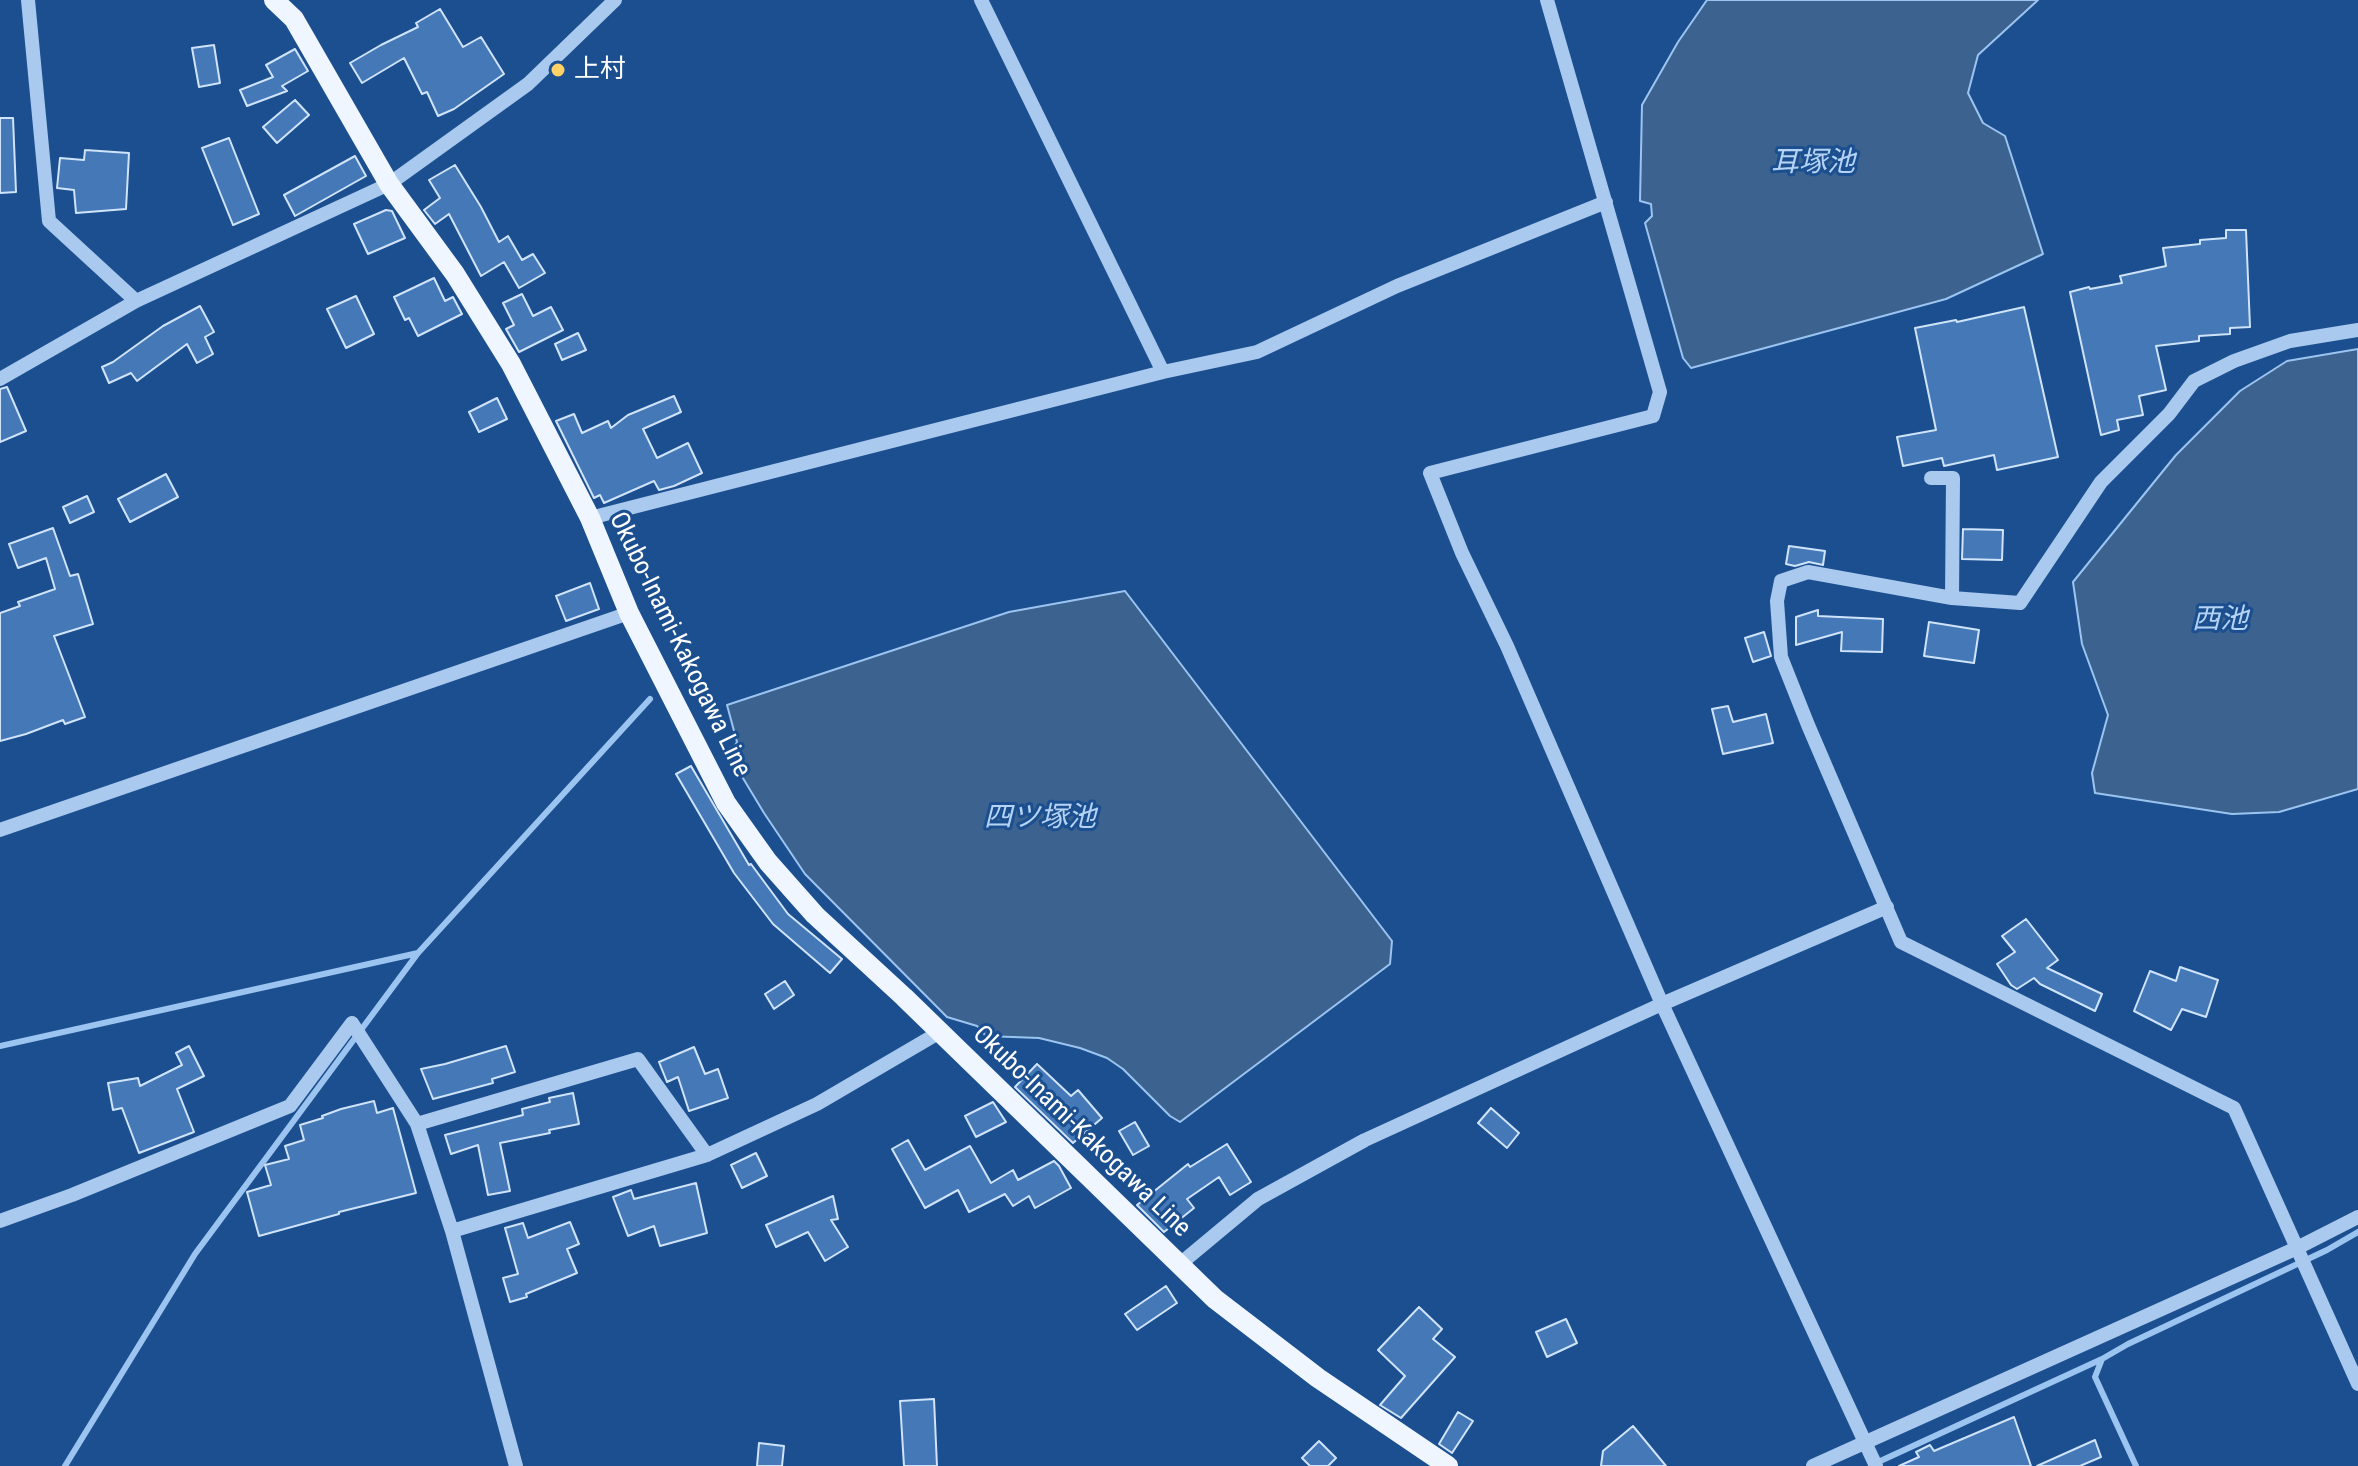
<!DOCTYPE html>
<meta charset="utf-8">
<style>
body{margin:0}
canvas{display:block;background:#1b4f8f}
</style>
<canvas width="2358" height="1466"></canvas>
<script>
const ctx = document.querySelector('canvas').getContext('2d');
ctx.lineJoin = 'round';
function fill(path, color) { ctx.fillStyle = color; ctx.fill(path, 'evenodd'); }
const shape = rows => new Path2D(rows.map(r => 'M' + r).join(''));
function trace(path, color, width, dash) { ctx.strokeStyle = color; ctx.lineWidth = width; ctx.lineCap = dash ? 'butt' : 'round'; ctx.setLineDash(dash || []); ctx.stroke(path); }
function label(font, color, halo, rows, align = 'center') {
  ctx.font = font + ' "Roboto Condensed","Noto Sans JP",sans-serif'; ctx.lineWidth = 6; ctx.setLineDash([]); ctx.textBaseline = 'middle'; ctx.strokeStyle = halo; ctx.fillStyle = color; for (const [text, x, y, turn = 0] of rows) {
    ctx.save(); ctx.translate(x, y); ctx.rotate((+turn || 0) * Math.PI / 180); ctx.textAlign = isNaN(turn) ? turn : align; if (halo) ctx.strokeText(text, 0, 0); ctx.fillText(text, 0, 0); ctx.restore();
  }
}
const water = shape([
 [1707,0,2038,0,1978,55,1968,93,1983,123,2005,136,2043,254,1946,299,1691,368,1683,358,1645,223,1652,216,1651,204,1640,201,1642,105,1678,42,1707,0],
 [2358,349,2358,789,2279,812,2232,814,2095,793,2092,773,2108,715,2082,644,2073,582,2176,455,2240,391,2287,361,2358,349],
 [1125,591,1392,941,1390,964,1180,1122,1170,1116,1123,1069,1107,1058,1080,1048,1039,1038,986,1036,977,1026,947,1017,805,874,764,813,729,755,737,742,727,705,1009,612,1125,591]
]);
fill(water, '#3c6290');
trace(water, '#9cc4f0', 2);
trace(shape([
 [0,1046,418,953],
 [1876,1463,2102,1359],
 [65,1466,195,1254,418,953,650,699],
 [2136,1466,2095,1377,2102,1359,2128,1344,2327,1250,2358,1232]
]), '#9cc4f0', 6);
const building = shape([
 [440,9,463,47,481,37,504,74,454,109,438,116,427,92,422,94,404,58,362,83,350,63,381,45,418,27,416,23,440,9],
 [214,45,220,83,199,87,192,48,214,45],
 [295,49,308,71,282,86,287,91,247,106,240,90,273,77,266,65,295,49],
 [295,100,309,115,277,143,263,127,295,100],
 [0,118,13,118,16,192,0,193,0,118],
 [229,138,259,214,233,225,202,148,229,138],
 [85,150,129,153,126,209,76,213,74,190,57,188,60,158,84,160,85,150],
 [355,156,366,176,295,216,284,195,355,156],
 [455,165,481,207,499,242,508,236,522,260,533,254,545,273,519,288,504,262,481,276,449,214,435,224,424,210,440,198,429,180,455,165],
 [386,210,392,211,405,238,368,254,354,224,386,210],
 [2226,230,2246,230,2250,327,2230,328,2230,334,2199,336,2199,341,2156,346,2166,390,2139,396,2143,415,2117,420,2119,430,2101,435,2070,292,2089,287,2090,289,2122,283,2120,276,2166,266,2163,248,2200,244,2200,240,2226,238,2226,230],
 [434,278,445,301,453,297,462,314,418,336,409,318,405,320,394,297,434,278],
 [522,294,533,316,551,307,563,330,519,352,506,329,514,325,503,303,522,294],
 [356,296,374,334,346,348,327,309,356,296],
 [200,306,214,332,205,337,213,354,197,363,187,344,137,381,131,373,109,383,102,367,113,362,163,326,200,306],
 [2024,307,2058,457,1997,470,1994,455,1944,466,1942,458,1903,466,1897,437,1936,430,1915,328,1956,320,1957,322,2024,307],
 [578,333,586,350,562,360,555,344,578,333],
 [7,387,26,431,0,442,0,389,7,387],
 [674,396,681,412,643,429,657,458,688,443,702,473,674,486,659,490,654,481,604,503,600,495,594,498,556,421,574,414,582,433,608,421,611,428,628,415,674,396],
 [497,398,507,419,479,432,469,412,497,398],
 [166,474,178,497,130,522,118,499,166,474],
 [87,496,94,512,70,523,63,507,87,496],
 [53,528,70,576,78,574,93,624,54,636,85,717,65,724,63,720,26,734,0,741,0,613,20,606,18,602,55,589,46,558,18,568,9,544,53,528],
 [1963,529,2003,530,2002,560,1962,559,1963,529],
 [1789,546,1825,551,1823,565,1809,562,1795,566,1786,564,1789,546],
 [590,583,599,609,566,621,556,596,590,583],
 [1818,610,1818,616,1883,619,1882,652,1841,651,1842,632,1796,645,1796,617,1818,610],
 [1929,622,1979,630,1974,663,1924,656,1929,622],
 [1764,632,1771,656,1753,662,1745,638,1764,632],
 [1728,706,1733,722,1766,714,1773,743,1723,754,1712,709,1728,706],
 [691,766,749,865,751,864,788,914,842,959,830,973,773,924,734,873,676,774,691,766],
 [2026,919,2058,960,2047,968,2102,994,2095,1011,2040,984,2034,978,2017,989,2011,985,1997,964,2015,952,2002,936,2026,919],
 [2180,967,2218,980,2206,1017,2182,1009,2171,1030,2134,1011,2150,971,2176,981,2180,967],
 [785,981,794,995,774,1009,765,994,785,981],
 [189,1046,204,1076,177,1089,194,1132,139,1153,122,1108,113,1110,108,1083,138,1078,140,1086,182,1065,176,1053,189,1046],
 [506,1046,515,1072,492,1079,493,1083,433,1099,421,1069,445,1064,506,1046],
 [694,1047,705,1074,718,1069,728,1098,689,1111,678,1077,667,1082,659,1062,694,1047],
 [1037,1064,1071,1096,1078,1090,1102,1118,1073,1143,1015,1087,1037,1064],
 [573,1093,579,1124,549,1130,550,1133,500,1143,510,1191,488,1195,478,1145,451,1154,445,1135,523,1115,522,1109,550,1102,549,1098,573,1093],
 [374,1101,377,1113,393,1108,416,1193,339,1212,339,1214,259,1236,247,1192,271,1185,265,1165,289,1159,285,1146,304,1140,300,1125,323,1118,322,1116,341,1109,374,1101],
 [993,1102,1006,1122,976,1137,965,1116,993,1102],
 [1491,1108,1519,1133,1507,1148,1478,1123,1491,1108],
 [1135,1122,1149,1146,1133,1155,1119,1131,1135,1122],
 [908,1140,925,1170,970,1146,991,1183,1013,1170,1018,1180,1054,1161,1059,1166,1071,1188,1035,1208,1029,1196,1013,1206,1005,1194,969,1212,958,1190,925,1208,892,1149,908,1140],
 [1227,1144,1251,1182,1230,1195,1219,1177,1187,1199,1194,1208,1164,1232,1137,1205,1188,1164,1190,1167,1227,1144],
 [756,1153,767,1176,742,1188,731,1165,756,1153],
 [696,1183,707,1233,660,1246,654,1226,628,1236,613,1197,631,1190,634,1199,696,1183],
 [833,1196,838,1219,831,1220,848,1247,825,1261,808,1232,776,1247,766,1225,833,1196],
 [570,1222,579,1244,567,1249,577,1273,526,1294,527,1297,510,1302,503,1278,518,1274,505,1228,523,1223,528,1238,570,1222],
 [1166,1286,1177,1303,1137,1330,1125,1314,1166,1286],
 [1419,1307,1442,1329,1433,1339,1455,1357,1401,1418,1380,1405,1405,1376,1378,1350,1419,1307],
 [1566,1319,1577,1343,1547,1357,1536,1332,1566,1319],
 [934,1399,937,1466,904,1466,900,1401,934,1399],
 [1458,1412,1473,1421,1452,1453,1439,1444,1458,1412],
 [2014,1417,2031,1466,1899,1466,1919,1457,1916,1452,1930,1445,1934,1451,2014,1417],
 [1633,1426,1666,1466,1601,1466,1603,1451,1633,1426],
 [2095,1440,2101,1457,2080,1466,2037,1466,2095,1440],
 [1319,1441,1336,1458,1328,1466,1310,1466,1302,1458,1319,1441],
 [759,1443,784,1446,782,1466,757,1466,759,1443]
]);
fill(building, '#4478b7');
trace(building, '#cfe3fa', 2);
trace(shape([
 [28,0,49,221,136,301],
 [981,0,1163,372],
 [1547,0,1660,392,1653,416,1430,473,1462,553,1507,646,1662,1004,1876,1466],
 [2358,330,2290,341,2234,361,2194,381,2169,414,2101,482,2020,603,1952,598,1808,572,1781,581,1777,601,1781,657,1808,725,1901,942,2234,1108,2358,1384],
 [0,379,136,301,389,184,528,84,615,0],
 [1931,478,1953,478,1952,598],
 [590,518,1163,372,1257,352,1397,286,1606,202],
 [0,830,629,613],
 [417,1124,638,1059,707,1155],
 [0,1221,72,1195,290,1106,352,1023,417,1124,452,1231,516,1466],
 [452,1231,707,1155,817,1104,940,1032],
 [1180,1264,1258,1199,1365,1140,1662,1004,1887,907],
 [1813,1466,2297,1248,2358,1217]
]), '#a9c9ee', 14);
trace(shape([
 [274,0,294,19,389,184,455,274,511,364,590,518,629,613,726,803,768,862,815,915,904,997,1215,1299,1318,1378,1448,1466]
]), '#f0f6ff', 20);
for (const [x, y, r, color] of [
 [558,70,8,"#ffd166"]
]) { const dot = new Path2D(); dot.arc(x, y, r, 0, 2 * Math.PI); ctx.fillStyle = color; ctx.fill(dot); trace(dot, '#1b4f8f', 3); }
label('26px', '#fff', '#1b4f8f', [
 ["上村",574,70]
], 'left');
label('26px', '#fff', '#1b4f8f', [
 ["Okubo-Inami-Kakogawa Line",679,645,64],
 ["Okubo-Inami-Kakogawa Line",1081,1132,44]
]);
label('italic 28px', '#b5d3f5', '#1b4f8f', [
 ["耳塚池",1813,164],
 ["西池",2220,621],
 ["四ツ塚池",1040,819]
]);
</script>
